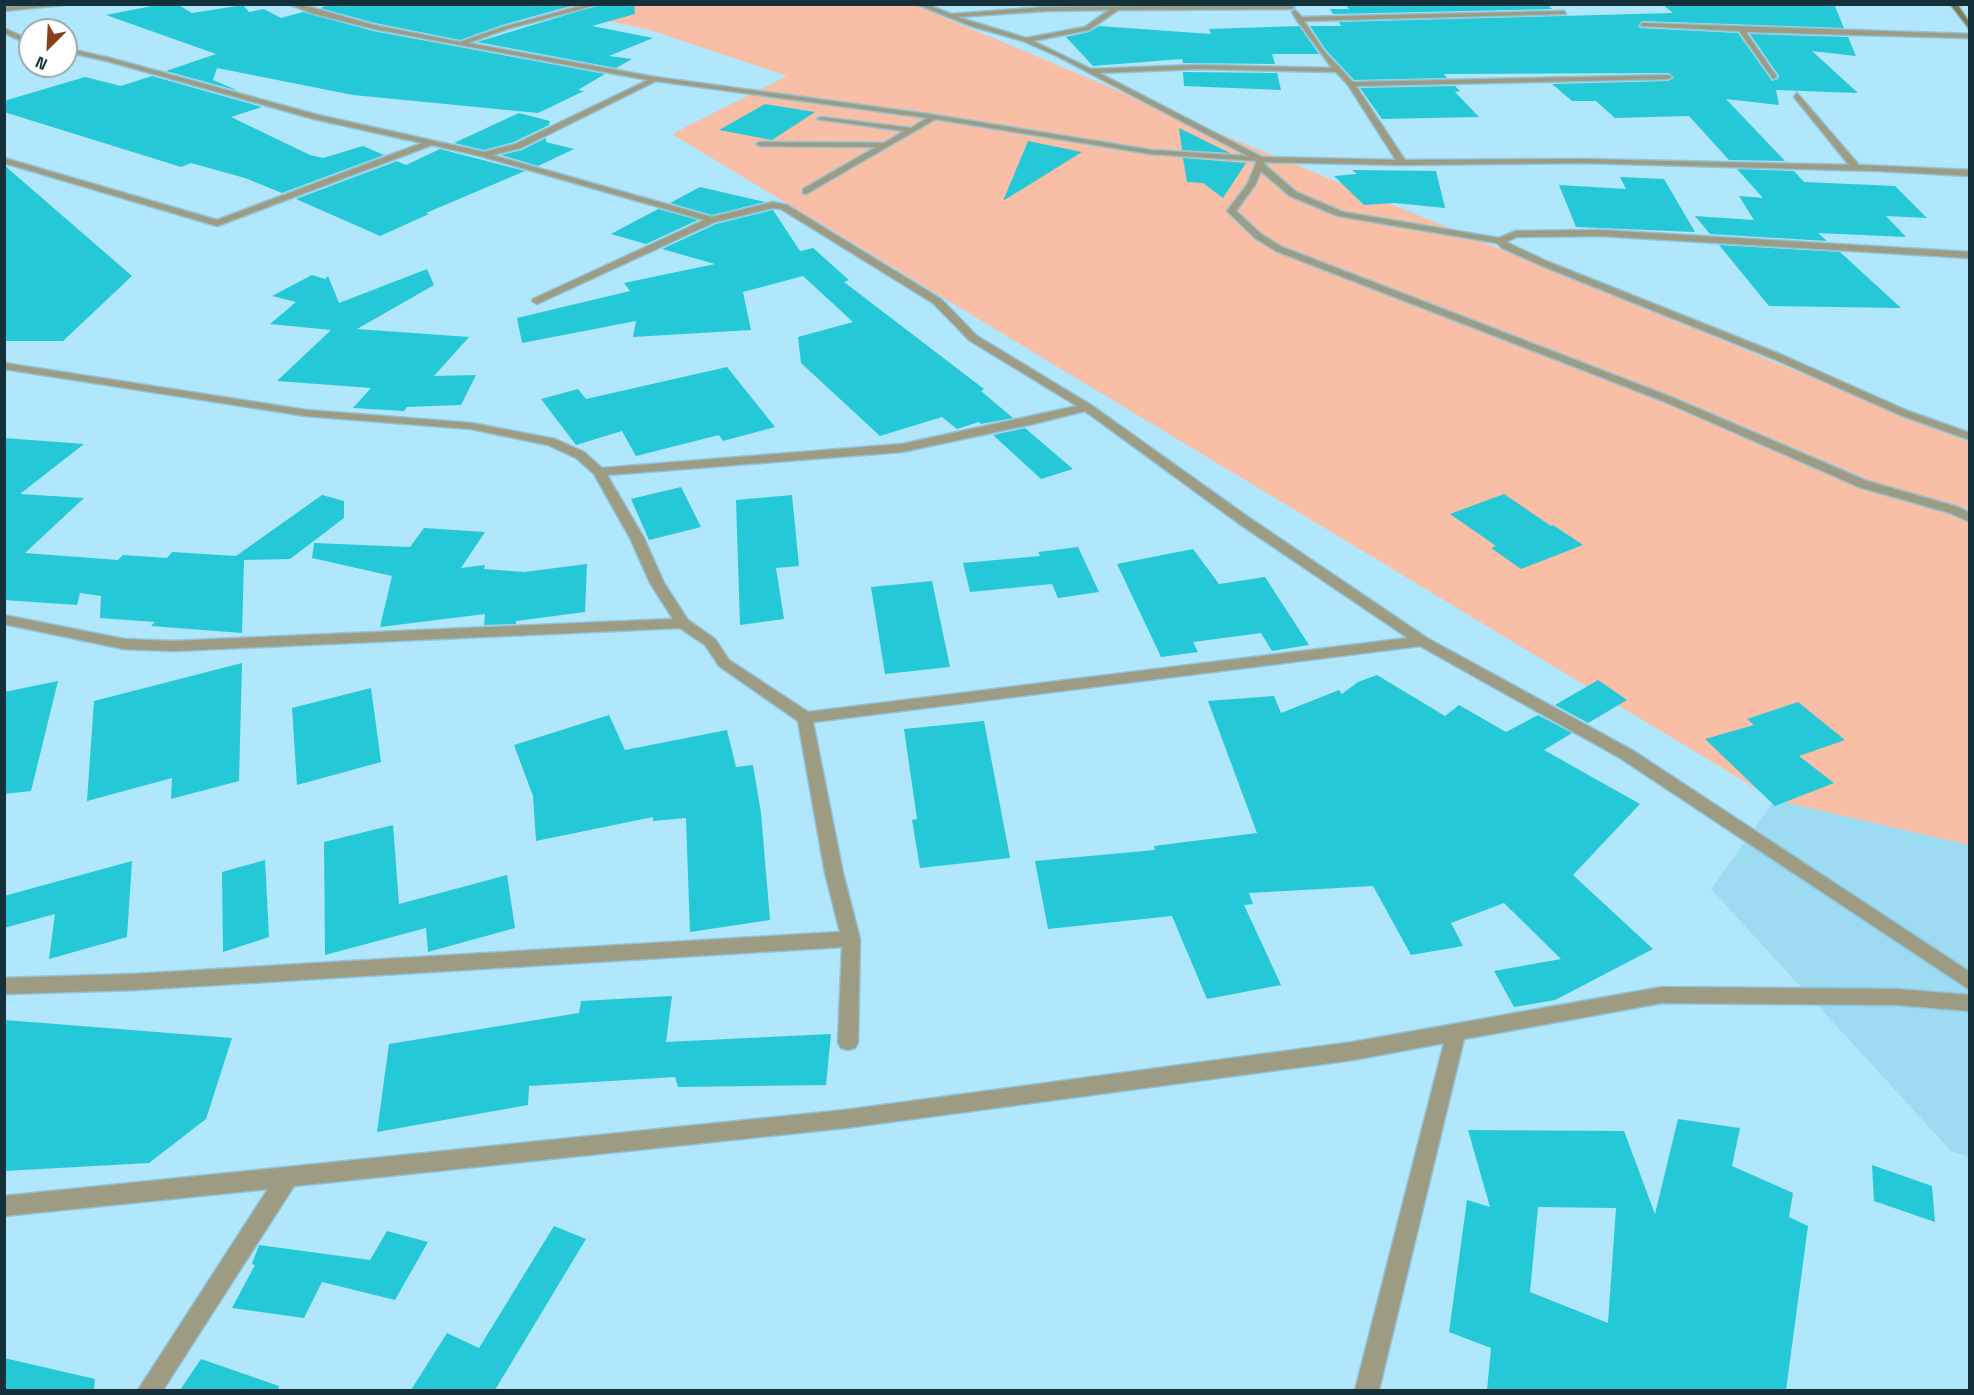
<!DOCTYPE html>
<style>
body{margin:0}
#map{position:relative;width:1974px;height:1395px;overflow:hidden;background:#b0e7fd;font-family:"Space Grotesk",sans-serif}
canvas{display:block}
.frame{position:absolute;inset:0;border:6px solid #13303b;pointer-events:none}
.north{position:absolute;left:18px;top:18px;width:60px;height:60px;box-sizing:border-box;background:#fff;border:2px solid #a1acb1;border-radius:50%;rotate:204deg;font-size:16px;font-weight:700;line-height:24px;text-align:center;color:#13303b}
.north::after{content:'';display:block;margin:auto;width:21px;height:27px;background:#87401e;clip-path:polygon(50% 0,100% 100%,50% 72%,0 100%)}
</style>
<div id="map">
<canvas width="1974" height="1395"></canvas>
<div class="frame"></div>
<div class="north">N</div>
</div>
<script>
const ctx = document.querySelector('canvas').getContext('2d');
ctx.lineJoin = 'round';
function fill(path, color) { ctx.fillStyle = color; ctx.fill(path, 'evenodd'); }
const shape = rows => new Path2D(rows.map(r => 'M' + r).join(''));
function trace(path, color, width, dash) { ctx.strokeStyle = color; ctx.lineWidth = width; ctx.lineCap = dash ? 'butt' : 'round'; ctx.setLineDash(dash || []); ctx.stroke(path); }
fill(shape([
 [1775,800,1969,845,1969,1157,1951,1151,1711,889]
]), '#9ddbf2');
fill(shape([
 [533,5,915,5,1209,129,1969,442,1969,845,1775,800,672,134,787,76,650,30]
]), '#f9bfa6');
fill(shape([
 [162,4,177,4,192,13,243,5,249,12,264,9,281,18,303,12,373,31,605,74,578,90,584,91,538,113,353,95,217,68,213,80,239,91,166,71,216,54,106,15],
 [332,4,578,4,502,25,460,40,375,23,320,8],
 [602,4,634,4,635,14,592,26,653,38,609,56,632,59,616,68,477,42],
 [1345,4,1547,4,1552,9,1333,14,1330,9,1349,9],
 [1662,4,1834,4,1844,28,1642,21,1638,26,1640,28,1738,33,1772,81,1778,79,1779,76,1750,34,1848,37,1856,56,1812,51,1858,93,1776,90,1779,105,1726,99,1785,161,1729,160,1689,116,1615,118,1596,101,1572,101,1552,84,1668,81,1674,78,1669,73,1444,74,1447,78,1354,80,1326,50,1310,26,1341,26,1339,22,1673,13],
 [1099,26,1211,34,1209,29,1299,26,1319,54,1272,54,1275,64,1183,63,1182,59,1093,66,1066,37,1089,32],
 [1183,72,1277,73,1281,90,1184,86],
 [152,76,262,107,231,117,310,155,323,158,363,146,384,155,282,193,245,178,191,163,181,167,4,112,4,101,85,77,121,86],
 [1455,86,1460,91,1455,92,1479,117,1382,119,1360,88],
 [765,104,815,112,772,140,719,130],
 [519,113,550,121,549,125,514,142,484,150,454,143],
 [1179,128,1230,153,1182,150],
 [546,138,546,142,574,149,538,166,501,155,522,150],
 [1028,141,1082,152,1003,201],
 [440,149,525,171,426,213,429,214,380,236,296,199,397,161,406,165],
 [1183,158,1246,163,1223,198,1203,183,1187,182],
 [4,165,132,276,63,341,4,341],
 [1737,169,1794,171,1804,182,1895,186,1927,218,1886,216,1906,237,1818,233,1827,241,1710,234,1695,216,1754,220,1739,196,1763,198],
 [1352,170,1436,171,1445,208,1395,203,1364,205,1334,176,1357,174],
 [1620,177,1664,179,1695,232,1576,227,1559,185,1626,189],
 [700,187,765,202,712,215,670,203],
 [658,209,698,220,646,244,611,234],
 [773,210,800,251,813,248,849,280,844,282,984,389,981,391,1013,418,981,424,979,422,957,429,942,417,880,436,801,363,798,337,853,322,803,276,743,292,751,330,633,337,636,321,522,343,517,318,630,291,624,283,715,264,662,249,716,224],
 [1719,245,1840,252,1901,308,1769,306],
 [427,269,434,285,357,329,469,337,434,376,476,375,461,405,407,407,404,411,353,408,371,388,277,381,331,330,270,324,296,302,272,296,312,275,325,279,328,276,339,303],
 [727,367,775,427,723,441,719,435,636,456,622,431,576,445,541,399,578,389,586,399],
 [1025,428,1073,469,1041,479,993,435],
 [4,438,84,444,20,494,84,498,25,553,118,560,123,555,167,558,172,552,236,556,322,495,344,501,344,518,290,559,244,560,242,633,151,626,155,622,100,618,101,596,80,593,77,605,4,600],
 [681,487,701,527,649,540,631,499],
 [1504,494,1551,526,1553,525,1583,545,1521,569,1491,548,1496,546,1450,514],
 [792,495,799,566,776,568,784,619,740,625,736,500],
 [424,528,485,532,461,568,485,565,484,569,524,572,587,564,585,612,516,621,516,624,484,625,485,614,380,627,392,576,312,558,314,543,410,547],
 [1078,547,1099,592,1058,598,1052,584,970,592,963,563,1040,556,1038,552],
 [1193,549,1219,584,1265,577,1309,645,1272,651,1261,633,1193,642,1198,652,1161,657,1117,564],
 [932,581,950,667,885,674,871,587],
 [242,663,239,781,171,799,172,778,87,801,94,701],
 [1377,675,1445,716,1459,705,1506,732,1538,715,1572,733,1544,750,1640,804,1573,875,1653,949,1555,1000,1514,1007,1494,971,1561,959,1504,903,1451,923,1463,946,1411,955,1373,886,1249,893,1253,904,1244,905,1281,985,1207,999,1172,916,1048,929,1035,861,1155,850,1154,846,1257,833,1208,701,1274,696,1281,713,1339,690,1342,694,1358,682],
 [1598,680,1627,700,1588,723,1555,705],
 [58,681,31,791,4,794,4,692],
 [371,688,381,762,297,785,292,708],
 [1798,702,1845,740,1799,756,1834,783,1775,806,1705,739,1754,725,1747,719],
 [609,715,625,750,727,730,736,767,753,765,761,813,770,920,690,932,686,818,653,821,653,817,536,841,533,796,514,745],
 [984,721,1010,858,920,868,912,820,917,819,904,729],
 [393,825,399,904,507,875,515,928,428,952,426,928,325,955,324,842],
 [265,860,269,937,223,952,222,872],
 [132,861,127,937,49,959,55,914,4,928,4,896],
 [672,996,666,1042,831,1034,826,1085,678,1087,675,1077,529,1086,528,1105,377,1132,389,1044,579,1013,581,1001],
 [4,1020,56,1024,232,1038,206,1119,149,1163,4,1171],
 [1678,1119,1740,1128,1732,1166,1793,1193,1789,1217,1808,1226,1786,1390,1487,1390,1491,1348,1449,1332,1467,1200,1490,1207,1468,1130,1624,1131,1655,1214],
 [1538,1207,1616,1208,1608,1323,1530,1292],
 [1872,1165,1932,1186,1935,1222,1874,1201],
 [554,1226,586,1239,495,1390,411,1390,447,1333,479,1348],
 [387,1231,428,1242,395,1300,322,1282,304,1318,232,1308,255,1265,252,1264,259,1245,370,1260],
 [4,1358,95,1379,94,1390,4,1390],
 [201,1359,279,1386,278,1390,180,1390]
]), '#25c8d6');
const lane = shape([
 [932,115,939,117,806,194,803,193,803,189,876,147,760,146,756,144,760,142,884,143,904,131,817,119,821,117,911,128,932,115]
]);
const street = shape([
 [38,4,72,4,4,11,4,7,38,4],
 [289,4,299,4,374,25,460,42,503,27,588,4,600,4,507,29,468,43,655,77,935,115,1151,150,1248,156,1057,56,1023,41,971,26,916,4,926,4,951,14,1045,7,1291,5,1294,7,1291,9,1118,10,1089,30,1033,41,1091,69,1197,65,1332,68,1296,19,1292,12,1295,10,1302,17,1564,11,1566,14,1304,21,1324,51,1353,82,1668,75,1672,77,1668,79,1356,86,1405,160,1582,159,1849,165,1794,97,1797,93,1859,165,1970,170,1970,176,1879,171,1582,163,1402,165,1265,162,1264,164,1296,192,1343,212,1499,238,1516,231,1601,230,1970,252,1970,258,1601,236,1517,237,1506,242,1546,261,1782,355,1908,411,1970,433,1970,440,1900,415,1774,359,1540,265,1502,248,1497,243,1338,216,1290,196,1261,171,1255,185,1236,211,1261,234,1282,247,1671,397,1867,481,1958,507,1970,513,1970,522,1950,513,1859,487,1663,401,1276,251,1255,238,1227,211,1247,185,1257,161,1151,154,935,119,656,81,521,148,492,155,712,217,773,202,787,205,941,299,977,336,1091,405,1251,519,1427,638,1632,750,1970,972,1970,990,1620,758,1420,646,813,722,843,873,860,939,858,1042,855,1048,848,1050,841,1048,838,1042,842,947,134,990,4,994,4,978,134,974,840,932,825,873,798,721,719,666,705,645,680,628,173,651,124,649,4,624,4,615,124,639,173,641,673,619,650,583,630,538,594,474,576,458,548,445,471,429,306,416,4,369,4,363,306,410,471,423,555,439,584,452,602,468,902,444,1077,406,969,340,933,303,781,209,773,208,715,222,537,304,532,301,533,299,704,220,480,156,432,145,217,226,4,163,4,158,217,220,422,143,314,119,107,61,66,52,66,48,110,58,318,115,484,152,515,144,648,80,374,29,311,13,289,4],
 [1109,10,1085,27,1026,38,957,17,1045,11,1109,10],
 [1197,69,1336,72,1348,85,1396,160,1262,157,1099,73,1197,69],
 [1085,411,1241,525,1408,638,808,712,729,660,715,639,688,620,664,583,644,538,607,475,902,452,1033,424,1085,411],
 [1642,23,1970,34,1970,38,1746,32,1777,77,1773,79,1739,31,1640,26,1642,23],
 [4,28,30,40,30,45,4,33,4,28],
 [1662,987,1896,989,1970,995,1970,1011,1896,1005,1662,1003,1464,1039,1379,1390,1355,1390,1444,1043,1353,1060,845,1128,294,1186,163,1390,138,1390,268,1189,4,1216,4,1196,845,1110,1353,1042,1662,987]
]);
const secondary = shape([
 [1950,4,1957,4,1970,23,1970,30,1950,4]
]);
trace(lane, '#91c2d6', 3);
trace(street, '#91c2d6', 3);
trace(secondary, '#91c2d6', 3);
fill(lane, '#9d9c83');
fill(street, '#9d9c83');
fill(secondary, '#7f7c56');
</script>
